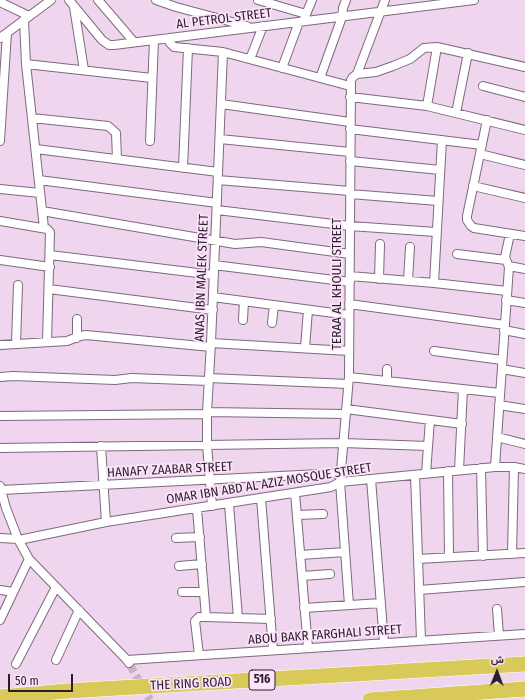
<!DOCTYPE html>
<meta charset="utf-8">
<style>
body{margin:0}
#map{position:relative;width:525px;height:700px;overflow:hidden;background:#efd6ee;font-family:"Fira Sans Condensed",Vazirmatn,sans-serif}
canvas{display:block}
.north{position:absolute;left:477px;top:652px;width:40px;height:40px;-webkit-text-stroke:3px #fde3fb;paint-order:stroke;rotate:1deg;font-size:11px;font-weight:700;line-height:16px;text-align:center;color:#281f28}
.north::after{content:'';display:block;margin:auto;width:14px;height:18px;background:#281f28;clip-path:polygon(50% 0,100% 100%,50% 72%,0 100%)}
.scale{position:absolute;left:8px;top:674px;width:65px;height:18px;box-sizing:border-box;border:2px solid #281f28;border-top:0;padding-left:5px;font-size:12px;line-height:14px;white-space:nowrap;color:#281f28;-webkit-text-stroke:3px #fde3fb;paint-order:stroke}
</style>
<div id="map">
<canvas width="525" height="700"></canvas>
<div class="north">ش</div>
<div class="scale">50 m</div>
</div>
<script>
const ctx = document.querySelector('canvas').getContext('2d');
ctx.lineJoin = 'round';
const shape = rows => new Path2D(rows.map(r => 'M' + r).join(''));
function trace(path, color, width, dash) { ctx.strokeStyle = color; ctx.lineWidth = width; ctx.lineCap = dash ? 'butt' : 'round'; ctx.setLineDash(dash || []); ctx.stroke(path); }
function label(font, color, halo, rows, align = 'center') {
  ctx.font = font + ' "Fira Sans Condensed",sans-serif'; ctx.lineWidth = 3.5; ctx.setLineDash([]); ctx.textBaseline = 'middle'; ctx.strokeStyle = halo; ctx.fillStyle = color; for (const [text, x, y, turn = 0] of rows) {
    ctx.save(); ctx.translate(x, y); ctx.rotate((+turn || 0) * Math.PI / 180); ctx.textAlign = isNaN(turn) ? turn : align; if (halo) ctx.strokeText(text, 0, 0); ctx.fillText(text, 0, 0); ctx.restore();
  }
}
trace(shape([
 [130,665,150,700]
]), '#c7b1c6', 8, [8, 4]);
const street = shape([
 [69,0,102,40,109,45,114,45,474,0],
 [98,0,134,42],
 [156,0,176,7,247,26],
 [258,0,306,14],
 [0,2,29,16],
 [74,7,84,70],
 [304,19,312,0],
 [24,20,26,64,44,228],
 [0,38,51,0],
 [169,38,170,43,174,47,223,52,350,86],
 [250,59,263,26],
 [26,64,152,78],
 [282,68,299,22],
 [357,74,385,0],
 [320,78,342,17,343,8,346,0],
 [483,86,525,97],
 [350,97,427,106,525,130],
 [221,104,350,122],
 [427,106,437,47],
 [456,113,468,53],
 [32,118,108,126,116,133,117,159],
 [487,120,467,216,467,220,471,226,474,228,525,236],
 [350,129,482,145],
 [220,139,350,152],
 [0,141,7,33],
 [150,141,154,40],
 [36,149,218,172],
 [480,154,525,165],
 [350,161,440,170],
 [183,168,188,48],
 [39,180,217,203],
 [218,180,350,191],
 [473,186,525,198],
 [0,189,40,193],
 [350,194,438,201],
 [217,210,350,226,436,232],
 [42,211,235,244,261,242,350,254],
 [0,221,47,229,50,232,47,342],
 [457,254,506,260],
 [50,255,214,275],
 [0,260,50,267],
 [214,265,350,282],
 [509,266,525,269],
 [350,276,434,283,507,291],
 [379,279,380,244],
 [408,281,410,247],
 [434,283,442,140],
 [49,289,213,310],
 [213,297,349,315],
 [506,300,525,303],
 [349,304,505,325],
 [243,320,244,301],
 [272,323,274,305],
 [504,330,525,334],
 [77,338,77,319],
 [211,343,349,351],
 [16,344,18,285],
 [0,345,67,341,80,336,86,335,211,347],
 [305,348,308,310],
 [434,351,502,360],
 [502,369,525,373],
 [0,377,13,376,115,380,132,378,209,381],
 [349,377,500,393],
 [209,378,348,384],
 [387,381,387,369],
 [499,405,525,409],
 [346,409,462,424],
 [207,412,346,414],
 [0,416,207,414],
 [497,437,525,444],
 [101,446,106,522],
 [0,448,343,443,428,446],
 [495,467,509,267,505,257,510,234],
 [481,468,483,556],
 [459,470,463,389],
 [448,471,449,557],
 [426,473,430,420],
 [415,475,421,640],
 [371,479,384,643],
 [0,486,6,508,18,539,29,559,127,660,129,663],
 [1,490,340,473],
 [295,493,308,648],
 [261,498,273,650],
 [229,504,238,618],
 [212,506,207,445,207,412,211,343,223,52],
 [197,509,206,617,199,617,195,621,199,655],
 [297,515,323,514],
 [0,538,18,539],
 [176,538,200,537],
 [19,540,106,522,331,487,340,482,495,467,514,467,525,469],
 [512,554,514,467],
 [300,555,345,552],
 [418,559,525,553],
 [179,566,202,564],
 [302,576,330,574],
 [0,590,13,592],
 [419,590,525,582],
 [182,592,204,592],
 [349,605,340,482,349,377,351,80,353,77,357,74,376,72,393,66,410,59,424,48,437,47,525,67],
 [304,608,381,603],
 [497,609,499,635],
 [206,617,271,619],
 [0,620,29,559],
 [306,634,316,634],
 [56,660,79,610],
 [127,660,525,634],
 [16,664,56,587]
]);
const highway = shape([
 [0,697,67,691,525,664],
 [370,700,525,689]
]);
trace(street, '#7f697e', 10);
trace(highway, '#fff', 16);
trace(street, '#fff', 8);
trace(highway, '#d8c958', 15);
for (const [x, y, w] of [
 [262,680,26]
]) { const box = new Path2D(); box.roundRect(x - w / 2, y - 10, w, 20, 3); ctx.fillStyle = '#fde3fb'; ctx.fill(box); trace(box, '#281f28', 1); }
label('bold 12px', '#281f28', null, [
 ["516",262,680]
]);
label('13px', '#281f28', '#fde3fb', [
 ["AL PETROL STREET",224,19,-7],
 ["ANAS IBN MALEK STREET",202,278,-88],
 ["TERAA AL KHOULI STREET",337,284,-90],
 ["HANAFY ZAABAR STREET",170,470,-3],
 ["OMAR IBN ABD AL AZIZ MOSQUE STREET",269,484,-9],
 ["ABOU BAKR FARGHALI STREET",325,635,-4],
 ["THE RING ROAD",191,684,-3]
]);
</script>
